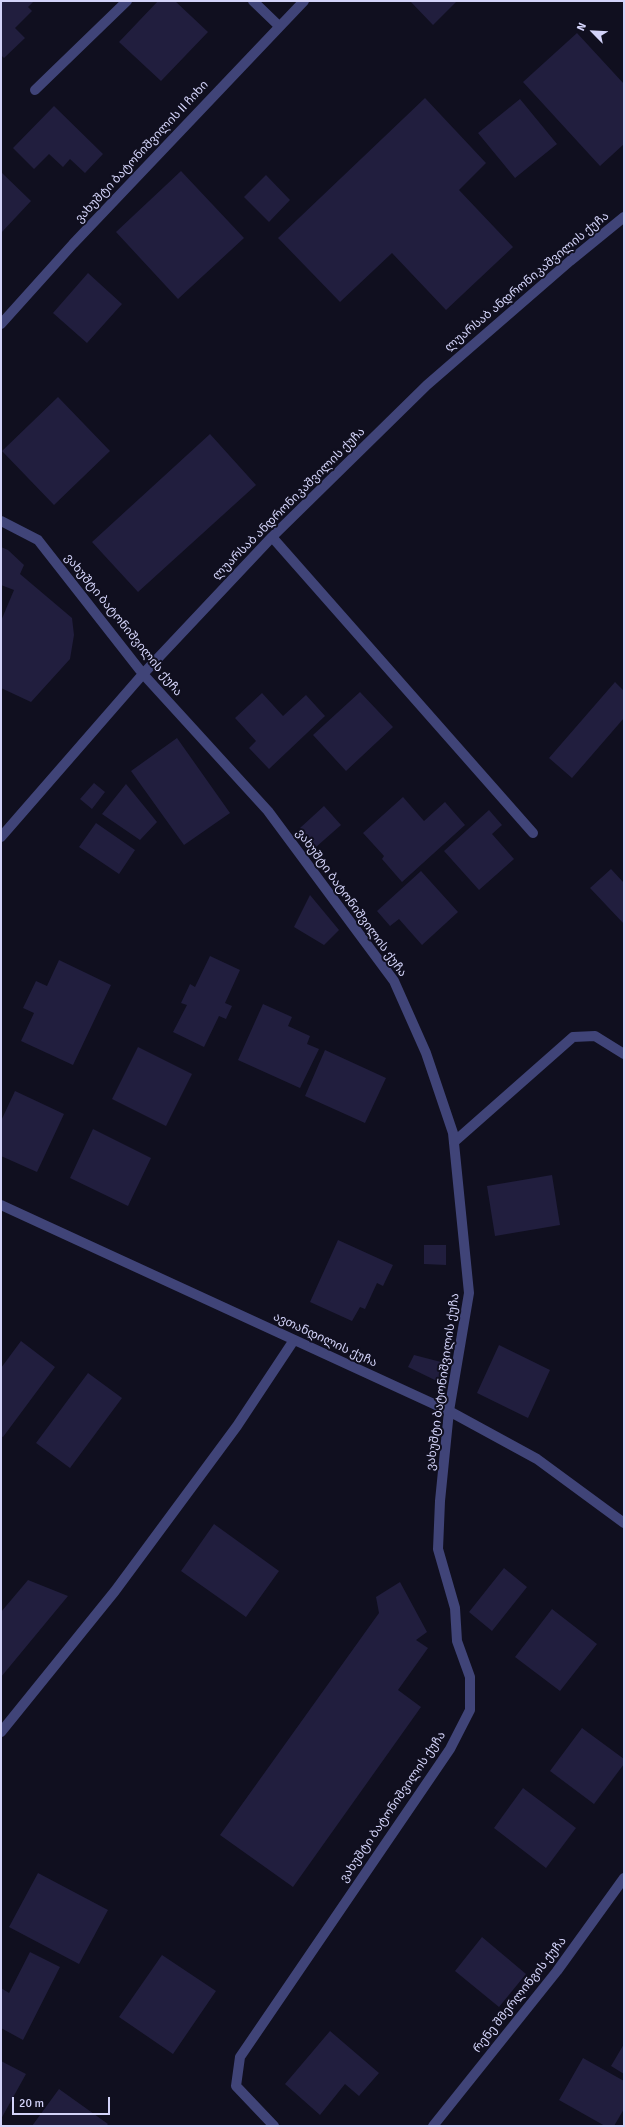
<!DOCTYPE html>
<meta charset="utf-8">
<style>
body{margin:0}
#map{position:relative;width:625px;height:2127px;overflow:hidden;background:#100f1f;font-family:Signika,sans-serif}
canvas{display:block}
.frame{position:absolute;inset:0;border:2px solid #d3d3f9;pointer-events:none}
.north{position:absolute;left:573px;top:12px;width:40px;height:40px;-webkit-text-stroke:3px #100f1f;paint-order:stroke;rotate:294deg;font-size:11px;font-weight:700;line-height:16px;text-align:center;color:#d3d3f9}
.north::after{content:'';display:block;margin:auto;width:14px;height:18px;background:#d3d3f9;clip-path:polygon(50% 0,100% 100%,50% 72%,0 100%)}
.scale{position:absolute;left:12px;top:2097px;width:98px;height:18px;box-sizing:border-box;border:2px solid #d3d3f9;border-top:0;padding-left:5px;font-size:12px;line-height:14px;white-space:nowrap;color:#d3d3f9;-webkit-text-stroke:3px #100f1f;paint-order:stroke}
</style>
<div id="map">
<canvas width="625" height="2127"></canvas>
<div class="frame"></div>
<div class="north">N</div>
<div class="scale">20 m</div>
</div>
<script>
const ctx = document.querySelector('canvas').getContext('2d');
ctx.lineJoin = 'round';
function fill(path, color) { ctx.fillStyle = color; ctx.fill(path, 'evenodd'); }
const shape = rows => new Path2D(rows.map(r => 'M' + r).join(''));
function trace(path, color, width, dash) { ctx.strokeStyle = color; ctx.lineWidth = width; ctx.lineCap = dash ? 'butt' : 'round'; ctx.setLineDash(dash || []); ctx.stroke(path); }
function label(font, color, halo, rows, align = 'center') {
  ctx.font = font + ' Signika,"Noto Sans Georgian",sans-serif'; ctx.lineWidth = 4; ctx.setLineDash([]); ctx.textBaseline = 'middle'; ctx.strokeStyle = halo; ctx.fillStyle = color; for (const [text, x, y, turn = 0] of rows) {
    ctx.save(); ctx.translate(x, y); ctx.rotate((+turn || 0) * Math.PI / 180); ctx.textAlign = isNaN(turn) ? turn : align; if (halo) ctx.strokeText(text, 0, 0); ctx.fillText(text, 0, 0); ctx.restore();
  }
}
fill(shape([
 [1,1,33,2,28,7,32,11,15,28,25,38,4,58,1,55],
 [158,1,175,1,208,32,161,81,119,42],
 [410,1,457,1,433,25],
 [577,33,624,84,624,144,600,166,523,82],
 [425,98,486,163,459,190,513,247,446,310,392,253,340,302,278,238],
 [520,99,557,144,515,178,478,133],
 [54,106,103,154,85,173,70,159,63,167,49,154,34,169,13,148],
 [181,171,244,238,178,299,116,232],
 [1,172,31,201,1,233],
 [266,175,290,200,269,222,244,197],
 [88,273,122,304,87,343,53,313],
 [58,397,110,451,54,505,2,451],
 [210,434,256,485,138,592,92,542],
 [1,547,8,550,24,565,20,574,72,618,74,635,70,659,31,702,1,688,1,621,14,590,1,585],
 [615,682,624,691,624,718,572,778,549,758],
 [360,692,393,727,346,771,313,735],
 [262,693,283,716,306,695,325,716,269,769,249,748,256,741,235,718],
 [177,738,230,813,184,845,131,771],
 [94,783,105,792,92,809,80,799],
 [126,784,157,822,140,840,102,814],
 [403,797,424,821,445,802,465,825,402,882,382,859,384,856,363,833],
 [324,806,341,825,316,847,300,828],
 [489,810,502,825,492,834,514,859,479,890,444,851],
 [96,823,135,850,119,874,79,847],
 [611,869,624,883,624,924,590,888],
 [421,871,458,912,422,945,399,919,390,926,377,911],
 [310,895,339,930,324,945,294,927],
 [210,956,240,970,225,1003,232,1006,226,1019,219,1016,204,1047,173,1032,187,1005,181,1003,190,984,195,987],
 [59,960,111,985,73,1065,21,1041,34,1013,23,1008,36,981,47,986],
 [263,1004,292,1017,288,1026,310,1036,307,1044,319,1049,300,1088,238,1060],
 [138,1047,192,1074,166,1126,112,1099],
 [325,1050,386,1078,365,1123,305,1096],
 [15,1091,64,1114,37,1172,1,1156,1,1121],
 [93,1129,151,1158,128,1206,70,1178],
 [552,1175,560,1225,495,1236,487,1186],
 [338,1240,393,1265,383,1286,377,1283,365,1309,360,1307,352,1321,310,1302],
 [424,1245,446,1245,446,1265,424,1264],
 [21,1341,55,1367,3,1437,1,1436,1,1368],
 [499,1345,550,1370,528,1418,477,1393],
 [414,1355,441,1362,439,1382,408,1367],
 [88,1373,122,1398,70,1468,36,1443],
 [214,1524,279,1571,246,1617,181,1571],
 [504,1568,527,1587,492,1631,469,1612],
 [28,1580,68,1596,1,1677,1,1612],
 [400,1582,427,1632,416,1640,428,1648,398,1690,421,1707,293,1887,220,1835,379,1613,376,1597],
 [552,1609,597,1644,560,1691,515,1657],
 [582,1728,624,1759,624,1764,594,1804,550,1771],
 [523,1788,576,1828,546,1868,494,1828],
 [38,1873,108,1910,79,1964,9,1927],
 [482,1937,526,1974,499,2007,455,1971],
 [30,1952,60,1967,23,2040,1,2028,1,1988,9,1993],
 [162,1955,216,1991,173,2054,119,2017],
 [330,2031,379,2073,359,2096,345,2084,320,2115,285,2084],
 [624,2044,624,2074,611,2066],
 [583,2058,624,2081,624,2109,614,2126,605,2126,559,2100],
 [1,2061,26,2074,1,2119],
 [59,2089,108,2124,106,2126,32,2126]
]), '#211e3e');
trace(shape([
 [253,1,279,26],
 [35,90,127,1],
 [1,324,73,244,304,1],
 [1,521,38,540,143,674,268,811,394,981,426,1053,453,1133,469,1293,449,1411,440,1501,438,1549,455,1608,457,1641,470,1677,470,1710,450,1749,240,2057,236,2086,274,2126],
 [272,537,533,833],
 [1,837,143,674,272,537,427,385,570,261,624,217],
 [454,1142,573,1037,595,1036,624,1054],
 [1,1205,449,1411,537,1459,624,1523],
 [1,1732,115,1591,237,1426,294,1340],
 [433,2126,557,1971,624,1878]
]), '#404478', 10);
label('12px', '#d3d3f9', '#100f1f', [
 ["ვახუშტი ბატონიშვილის II ჩიხი",142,152,-47],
 ["ლუარსაბ ანდრონიკაშვილის ქუჩა",527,282,-40],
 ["ლუარსაბ ანდრონიკაშვილის ქუჩა",289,504,-45],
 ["ვახუშტი ბატონიშვილის ქუჩა",123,625,51],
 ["ვახუშტი ბატონიშვილის ქუჩა",351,903,54],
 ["ავთანდილის ქუჩა",325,1340,25],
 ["ვახუშტი ბატონიშვილის ქუჩა",443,1382,-82],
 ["ვახუშტი ბატონიშვილის ქუჩა",393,1807,-56],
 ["რენე შმერლინგის ქუჩა",520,1995,-52]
]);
</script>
